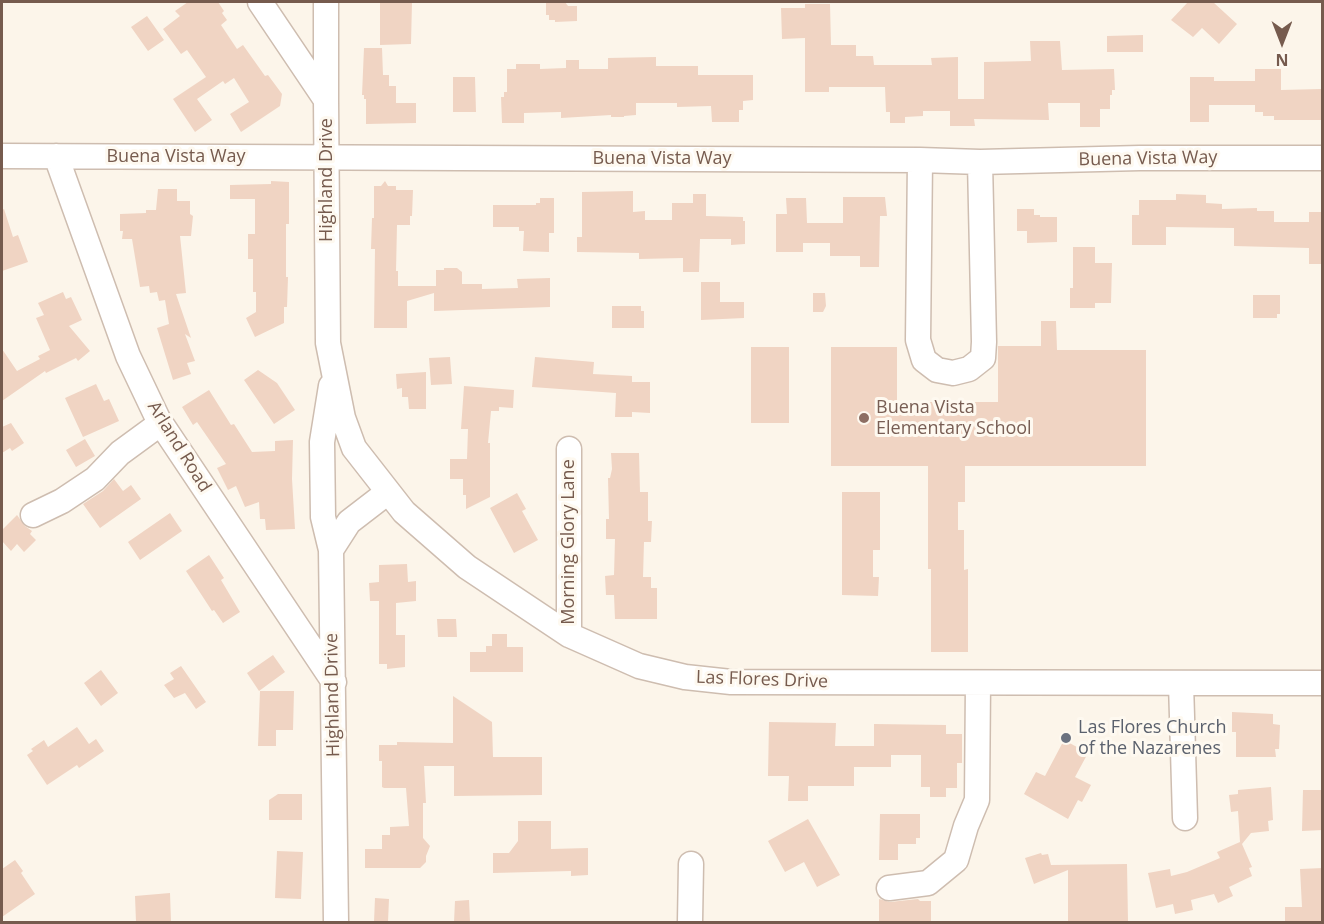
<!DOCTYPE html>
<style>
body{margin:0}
#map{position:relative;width:1324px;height:924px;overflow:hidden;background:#fcf5ea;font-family:"Open Sans",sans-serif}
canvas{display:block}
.frame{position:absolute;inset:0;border:3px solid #765b4e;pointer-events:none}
.north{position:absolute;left:1252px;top:12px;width:60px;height:60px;-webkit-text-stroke:4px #fef9f0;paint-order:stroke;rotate:180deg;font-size:16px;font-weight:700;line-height:24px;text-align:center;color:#765b4e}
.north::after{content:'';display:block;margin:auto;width:21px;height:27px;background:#765b4e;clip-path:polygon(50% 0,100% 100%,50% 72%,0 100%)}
</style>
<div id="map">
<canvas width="1324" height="924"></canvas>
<div class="frame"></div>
<div class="north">N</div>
</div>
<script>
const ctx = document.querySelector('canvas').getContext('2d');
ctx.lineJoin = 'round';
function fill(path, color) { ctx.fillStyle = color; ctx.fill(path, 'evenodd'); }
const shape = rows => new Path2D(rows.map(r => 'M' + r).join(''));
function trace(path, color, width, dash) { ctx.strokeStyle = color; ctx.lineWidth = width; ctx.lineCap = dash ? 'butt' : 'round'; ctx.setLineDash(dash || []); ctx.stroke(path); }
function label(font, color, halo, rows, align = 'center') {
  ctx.font = font + ' "Open Sans",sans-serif'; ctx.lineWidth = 6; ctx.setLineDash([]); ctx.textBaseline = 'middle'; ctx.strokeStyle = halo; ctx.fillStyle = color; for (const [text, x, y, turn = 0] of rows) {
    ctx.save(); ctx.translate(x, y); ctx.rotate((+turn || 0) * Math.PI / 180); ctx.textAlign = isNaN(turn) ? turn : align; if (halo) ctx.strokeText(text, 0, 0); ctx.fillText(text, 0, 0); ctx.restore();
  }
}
fill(shape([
 [188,2,218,2,224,11,222,13,227,20,221,25,237,49,243,45,265,76,268,75,282,94,280,106,241,132,230,114,249,102,234,78,225,84,223,81,197,99,212,120,195,132,173,99,206,77,187,50,181,54,163,29,180,16,175,11],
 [380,2,412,2,411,44,380,45],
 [546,2,565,2,568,6,577,6,577,21,555,22,555,20,549,20,549,15,546,15],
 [1188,2,1213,2,1237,24,1219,44,1202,28,1193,37,1171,20],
 [805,4,830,4,831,45,856,45,856,56,873,56,874,65,932,65,931,58,958,57,958,99,984,99,984,62,1031,61,1030,41,1060,41,1062,70,1114,69,1115,90,1112,90,1112,95,1110,95,1110,109,1100,109,1100,127,1080,127,1080,103,1048,103,1049,120,974,119,975,126,950,126,950,111,923,111,923,116,905,117,905,123,890,123,890,112,886,112,885,87,829,87,829,92,805,92,805,38,782,39,781,8,805,8],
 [147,16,164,40,148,51,131,27],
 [1143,35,1143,52,1107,52,1107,36],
 [364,48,382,48,383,75,389,75,389,86,396,86,396,103,416,103,416,123,366,124,366,99,364,99,364,95,362,95],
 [656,57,656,66,698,66,698,75,753,75,753,100,743,101,743,110,739,110,739,122,712,122,711,106,677,107,677,103,636,103,636,115,624,116,624,117,611,117,611,115,561,118,561,112,524,113,524,123,502,123,501,97,504,97,504,92,507,92,507,69,516,69,516,64,540,64,540,69,566,68,566,60,579,60,579,69,608,69,608,58],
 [1255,69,1281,69,1281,90,1321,89,1321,120,1274,120,1274,116,1263,116,1263,112,1255,112,1255,105,1209,105,1209,122,1190,122,1190,77,1214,77,1214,81,1255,81],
 [453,77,475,77,476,112,453,112],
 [271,181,289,182,289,224,286,224,286,277,288,277,287,307,284,307,284,323,255,337,246,318,256,312,256,292,253,292,253,259,248,259,248,234,255,234,255,199,230,199,230,185,271,184],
 [385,181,388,186,396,186,396,190,413,190,412,216,410,216,410,225,397,225,396,271,398,271,398,286,436,286,436,270,444,270,444,268,457,268,462,272,462,284,482,284,482,289,518,288,517,279,550,278,550,307,434,311,434,293,407,301,407,328,374,328,375,249,371,249,372,218,374,218,374,186,381,186],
 [158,189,177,189,177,201,190,201,190,214,193,216,191,236,180,236,186,293,176,294,191,338,185,334,195,361,187,363,191,374,173,380,157,328,169,324,165,300,159,301,157,292,150,293,149,286,140,287,132,239,122,239,123,231,120,231,120,214,146,213,146,210,156,210],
 [633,191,633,212,645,211,645,220,672,220,672,203,693,203,693,194,706,194,706,216,743,217,743,221,745,221,745,244,731,245,731,239,700,239,699,272,683,272,683,258,639,259,639,253,577,252,577,237,582,237,582,192],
 [1176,194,1206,195,1206,203,1222,204,1222,209,1257,208,1257,211,1274,211,1274,222,1309,222,1309,212,1323,212,1323,264,1309,264,1309,248,1234,246,1234,228,1166,227,1166,245,1132,245,1132,215,1139,215,1139,200,1176,200],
 [843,197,885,197,887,216,880,216,879,267,860,267,860,256,830,256,830,243,803,243,803,252,776,252,776,214,787,214,786,198,806,198,807,223,843,223],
 [540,198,554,198,554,233,549,233,549,252,523,251,524,231,519,231,519,227,493,227,493,205,536,205,536,203,540,203],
 [4,209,13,237,18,235,28,262,2,271,2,210],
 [1017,209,1034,209,1034,215,1040,215,1040,217,1057,217,1057,242,1027,243,1027,231,1017,231],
 [1073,247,1095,247,1095,263,1112,263,1111,303,1095,303,1095,308,1070,308,1070,288,1073,288],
 [701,282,720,282,720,302,744,302,744,318,701,320],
 [63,292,66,299,71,297,82,320,69,326,90,351,78,361,76,358,46,373,45,371,2,401,2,349,17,371,40,359,38,356,50,350,36,318,44,315,38,303],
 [813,293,825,293,826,306,823,312,813,312],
 [1253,295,1280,295,1280,314,1277,314,1277,318,1253,318],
 [612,306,641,306,641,311,644,311,644,328,612,328],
 [1041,321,1056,321,1057,350,1146,350,1146,466,965,466,965,502,958,502,958,530,964,530,964,570,968,569,968,652,931,652,931,569,928,569,928,466,831,466,831,347,897,347,897,402,998,402,998,346,1041,346],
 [751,347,789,347,789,423,751,423],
 [450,357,452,384,431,385,429,358],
 [535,357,594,362,593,374,632,376,632,382,650,382,650,413,632,412,632,417,615,417,616,393,532,387],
 [258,370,277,383,295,410,274,424,244,380],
 [426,372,426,409,409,409,408,397,402,397,402,388,397,389,396,374],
 [96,384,104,401,109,399,119,421,83,437,65,398],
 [464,386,514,390,513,408,499,407,499,411,491,411,488,443,490,443,490,497,466,509,466,495,463,495,463,479,450,479,450,459,467,459,468,429,461,429],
 [209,390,231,425,234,424,252,452,275,451,275,441,293,440,292,479,295,529,266,530,265,519,260,519,259,502,245,507,236,486,228,490,217,468,226,464,197,422,193,425,182,407],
 [11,423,24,443,12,451,10,448,2,453,2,427],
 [85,439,95,456,76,467,66,450],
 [611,453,639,453,640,492,648,492,648,521,652,521,651,542,644,542,643,577,651,577,651,588,657,588,657,619,615,619,614,595,606,595,605,576,614,575,615,539,606,539,606,519,609,519,608,478,610,478,612,469],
 [114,479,123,491,131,485,141,499,100,528,83,504,103,491],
 [842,492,880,492,880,550,873,550,873,577,879,577,878,596,842,595],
 [517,493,526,509,522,511,538,540,514,553,490,508],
 [170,513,182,531,140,560,128,542],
 [17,515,25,526,32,531,30,534,36,540,24,552,17,544,11,551,2,541,2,530],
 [209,555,224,578,221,580,240,612,223,623,214,610,212,611,186,571],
 [407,564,408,582,416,581,416,601,396,603,396,635,405,635,405,667,387,669,387,664,379,664,379,601,370,601,369,583,379,582,379,565],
 [437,619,456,619,457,637,438,637],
 [492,634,507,634,507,647,523,647,523,672,470,672,470,652,486,652,486,646,492,646],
 [273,655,285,672,259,691,247,673],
 [181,666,206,702,196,709,185,693,174,698,164,685,174,679,170,673],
 [101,670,118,693,101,706,84,683],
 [260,691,294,691,293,730,276,730,276,746,258,746],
 [453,696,492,722,493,757,542,757,542,795,454,796,454,766,424,766,426,803,423,803,423,838,430,846,426,856,426,862,420,868,365,868,365,849,382,849,382,835,390,835,390,827,409,826,406,788,384,788,382,787,382,761,379,761,379,745,397,745,397,742,453,743],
 [1232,712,1273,714,1273,724,1280,725,1279,749,1275,749,1276,757,1236,757,1236,732,1232,732],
 [769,722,836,723,835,746,874,746,874,724,946,725,946,734,962,734,962,763,957,763,957,788,946,788,946,797,930,797,930,787,921,787,921,755,891,755,891,767,854,767,854,786,808,786,808,801,788,801,789,776,768,776],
 [77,727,89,744,96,739,104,751,79,768,77,765,47,785,27,755,33,751,31,749,44,740,48,747],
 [1064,740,1088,753,1075,777,1091,785,1082,802,1078,800,1068,819,1024,794,1036,772,1045,776],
 [1271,787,1273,820,1268,821,1269,831,1251,833,1242,844,1252,867,1249,868,1252,876,1229,887,1233,896,1218,903,1214,894,1191,900,1193,910,1175,914,1173,904,1156,908,1148,873,1170,869,1171,876,1187,872,1220,858,1217,852,1240,842,1238,811,1231,812,1229,795,1238,794,1238,790],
 [1303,790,1323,790,1323,830,1302,831],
 [278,794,302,794,302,820,269,820,269,800],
 [880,814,920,814,920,838,916,838,916,844,898,844,898,860,879,860],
 [808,819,840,875,817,887,804,862,785,872,768,841],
 [518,821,551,821,551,849,588,848,588,875,571,876,571,871,493,873,493,853,509,853,518,841],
 [277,851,303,852,301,899,275,898],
 [1041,853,1042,855,1048,854,1051,865,1127,864,1128,921,1068,922,1068,870,1034,884,1025,858],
 [15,860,23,871,21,873,35,894,2,917,2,869],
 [1323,868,1323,922,1285,922,1285,907,1302,907,1300,869],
 [170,893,171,922,136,922,135,896],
 [375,898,389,899,388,922,374,922],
 [879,899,890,902,918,899,920,901,931,901,931,922,879,921],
 [469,900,470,922,454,922,455,901]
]), '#f0d4c3');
const minor = shape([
 [260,2,326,100,328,343,343,418,354,448,404,512,467,567,569,635,639,666,685,677,731,682,1322,683],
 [326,2,326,100],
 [2,156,920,160,980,162,1140,158,1322,158],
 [56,156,128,356,158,419,334,682],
 [920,160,918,340,924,360,937,370,953,373,969,369,983,358,984,342,980,162],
 [331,386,322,442,323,517,331,550,336,922],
 [569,449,569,635],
 [33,515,62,501,95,479,120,453,161,423],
 [331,550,349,522,388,492],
 [1181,683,1185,818],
 [889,888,928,883,956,860,966,826,977,800,978,683],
 [690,922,691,864]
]);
trace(minor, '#cebdb0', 27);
trace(minor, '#fff', 24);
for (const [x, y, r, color] of [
 [864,418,6,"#8d6e63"],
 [1066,738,6,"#6b7280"]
]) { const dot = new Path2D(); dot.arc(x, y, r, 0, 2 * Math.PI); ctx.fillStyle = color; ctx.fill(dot); trace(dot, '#fef9f0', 2); }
label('18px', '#765b4e', '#fef9f0', [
 ["Buena Vista Way",176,157],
 ["Buena Vista Way",662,159],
 ["Buena Vista Way",1148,159,-1],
 ["Highland Drive",327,180,-90],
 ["Arland Road",179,447,58],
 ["Morning Glory Lane",569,542,-90],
 ["Las Flores Drive",762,680,2],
 ["Highland Drive",333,695,-91]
]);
label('18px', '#785e54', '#fef9f0', [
 ["Buena Vista",876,408],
 ["Elementary School",876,429]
], 'left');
label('18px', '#5b616d', '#fef9f0', [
 ["Las Flores Church",1078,728],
 ["of the Nazarenes",1078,749]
], 'left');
</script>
